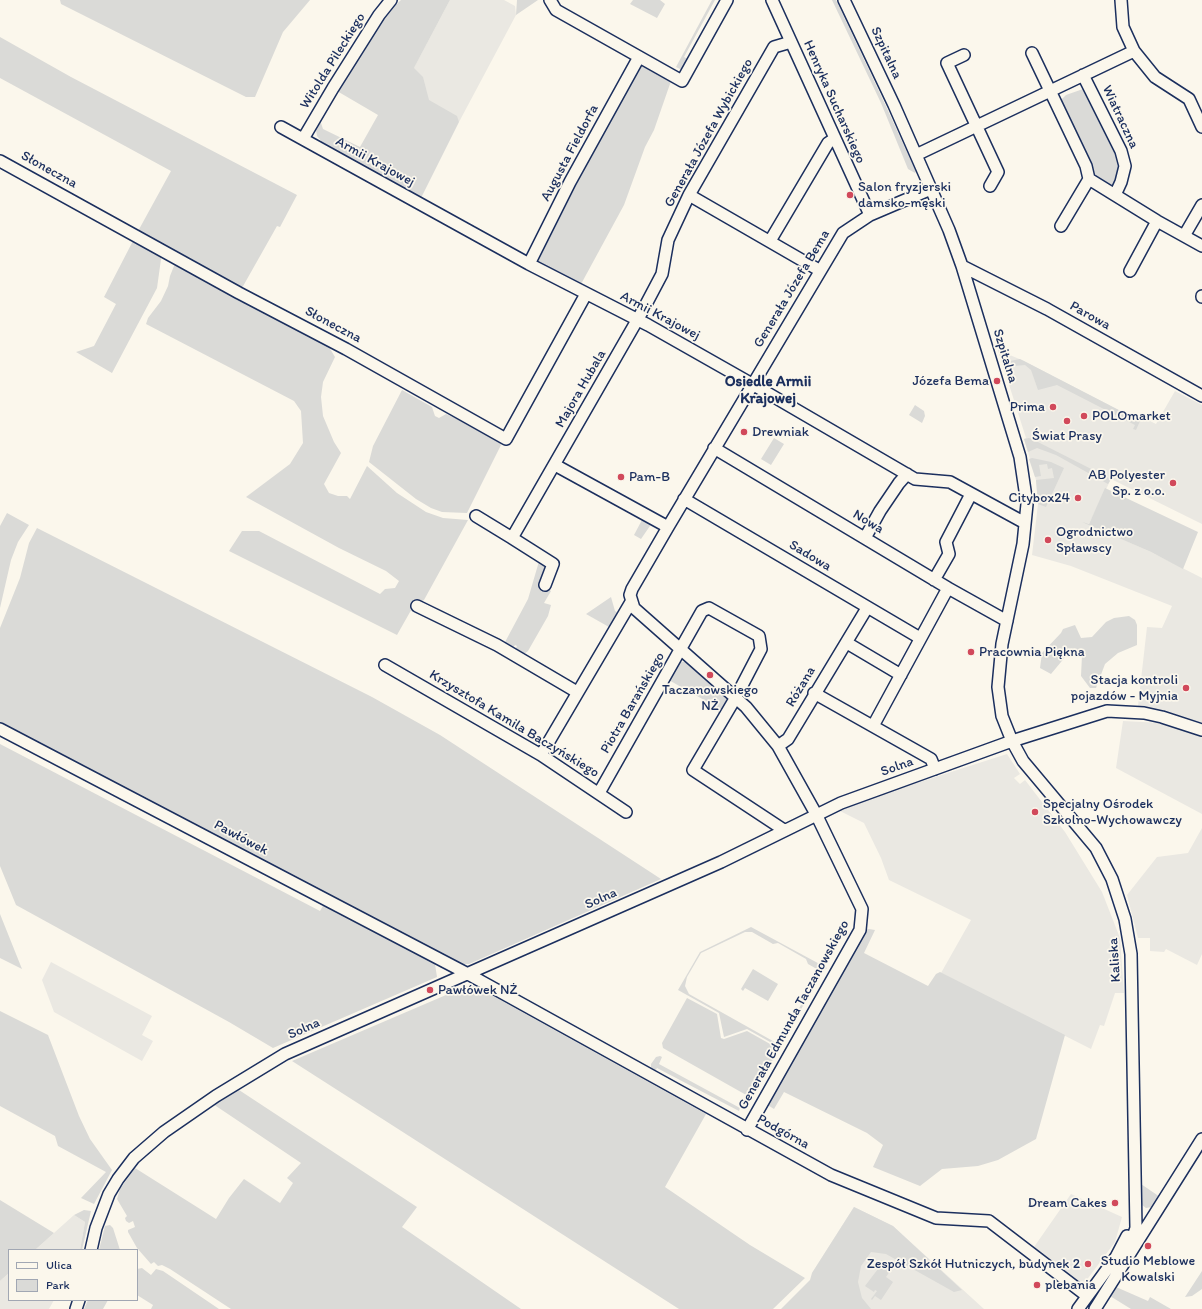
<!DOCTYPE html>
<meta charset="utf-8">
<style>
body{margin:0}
#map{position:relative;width:1202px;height:1309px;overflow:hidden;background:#fbf7ec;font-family:Itim,sans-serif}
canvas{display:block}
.legend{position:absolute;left:8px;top:1249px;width:130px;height:52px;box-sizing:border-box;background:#fbf7ec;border:1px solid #a1a7b3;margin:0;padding:5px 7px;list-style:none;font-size:12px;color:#1b2f5e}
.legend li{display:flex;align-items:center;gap:8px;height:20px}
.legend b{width:20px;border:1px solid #a1a7b3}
</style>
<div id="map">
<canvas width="1202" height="1309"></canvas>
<ul class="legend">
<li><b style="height:5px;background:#fbf7ec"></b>Ulica</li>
<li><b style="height:11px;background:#dadad7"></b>Park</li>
</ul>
</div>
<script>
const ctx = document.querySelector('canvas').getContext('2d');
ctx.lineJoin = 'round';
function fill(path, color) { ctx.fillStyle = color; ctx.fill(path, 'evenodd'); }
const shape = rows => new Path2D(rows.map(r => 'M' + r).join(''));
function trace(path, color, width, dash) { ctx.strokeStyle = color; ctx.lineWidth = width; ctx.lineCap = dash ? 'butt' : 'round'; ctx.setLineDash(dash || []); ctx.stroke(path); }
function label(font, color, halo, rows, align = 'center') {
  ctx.font = font + ' Itim,sans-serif'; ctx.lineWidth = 3.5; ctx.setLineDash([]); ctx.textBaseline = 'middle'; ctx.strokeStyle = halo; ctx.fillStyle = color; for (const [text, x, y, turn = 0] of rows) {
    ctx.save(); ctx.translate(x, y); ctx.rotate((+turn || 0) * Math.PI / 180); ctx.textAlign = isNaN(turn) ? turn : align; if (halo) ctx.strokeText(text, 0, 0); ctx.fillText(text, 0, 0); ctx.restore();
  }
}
fill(shape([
 [450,0,504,0,515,6,516,15,459,122,401,92],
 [998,350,1024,361,1140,421,1142,417,1156,424,1175,391,1202,405,1202,524,1111,479,1089,524,1086,523,1151,552,1202,578,1202,724,1174,714,1138,706,1147,627,1162,628,1172,606,1071,566,1032,555,1038,504,1036,480,1028,452,1024,439,1026,438],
 [1123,721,1162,723,1202,737,1202,814,1116,768],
 [1007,754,1020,774,1014,778,1020,784,1025,780,1065,832,1102,892,1120,938,1124,993,1115,993,1104,1026,1100,1025,1091,1049,941,973,971,920,889,880,881,858,864,823,836,809],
 [1202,828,1202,954,1197,965,1166,949,1164,952,1150,951,1150,938,1138,938,1127,895,1157,857,1188,853],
 [51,962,152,1016,142,1035,153,1041,142,1061,54,1012,42,980],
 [1071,1194,1122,1217,1115,1242,1083,1285,1034,1247],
 [854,1207,893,1226,984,1309,848,1309,812,1273],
 [74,1215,85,1222,80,1250,35,1250],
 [9,1273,9,1300,54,1300,49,1309,0,1309,0,1281]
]), '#eae8e2');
fill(shape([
 [60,0,310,0,283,32,255,97,246,97,61,4],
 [401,0,450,0,414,68,423,77,429,100,457,116,459,122,421,198,322,142,317,136,316,130,320,120,323,129,360,147,378,115,337,91,383,17],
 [517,0,538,0,516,15],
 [633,0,660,0,665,4,657,18,630,4],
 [712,0,715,0,684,57,690,60,684,71,676,67],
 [832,0,836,0,884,102,916,172,915,173,908,169,881,103],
 [0,37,71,77,297,195,280,227,277,226,242,288,137,233,171,171,0,78],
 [637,65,642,65,671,81,654,130,645,147,624,205,580,286,538,263,538,253],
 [1083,89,1086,91,1119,160,1118,180,1113,185,1107,187,1098,180,1062,105,1062,99,1066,95],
 [135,237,162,252,157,288,112,373,76,352,94,346,116,304,104,297],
 [176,261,326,342,335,357,323,382,321,397,323,416,334,442,341,453,324,484,329,493,338,496,347,496,350,499,367,466,397,493,426,512,443,518,468,520,424,600,414,605,397,635,229,551,242,531,259,531,380,594,385,589,395,588,399,581,386,571,339,548,246,497,290,464,303,443,301,411,294,401,146,324,148,318,161,301,168,286,170,276],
 [998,350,1007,354,1010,361,1020,359,1024,361,1140,421,1136,430,1133,429,1135,425,1057,385,1038,390,1031,370,1025,365,1014,366,1009,373,1008,381],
 [402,390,432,407,435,416,439,418,446,414,497,437,501,445,467,513,442,512,431,508,416,499,369,462,373,446],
 [915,405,924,411,925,416,922,423,909,415],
 [774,438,784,444,771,465,761,459],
 [1029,438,1032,439,1111,479,1108,484,1056,455,1037,448,1028,452,1024,439],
 [1032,458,1051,462,1064,468,1046,507,1038,504,1036,480,1054,478,1052,468,1048,469,1047,464,1039,465,1041,476,1035,477,1029,459],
 [1105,488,1198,532,1183,569,1151,552,1082,522,1089,524],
 [7,513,29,525,18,542,11,560,0,608,0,526],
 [643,518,652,523,641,539,634,535],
 [37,528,372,697,440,735,661,879,469,964,462,964,0,722,0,628,20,578,29,543],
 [540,558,545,565,540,584,551,591,544,603,551,605,548,616,528,651,524,654,515,650,517,646,515,645,513,648,504,644,528,599],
 [611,597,615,611,618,613,609,627,586,614],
 [1129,616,1135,620,1137,625,1137,645,1118,653,1105,664,1096,688,1090,688,1081,676,1082,655,1077,652,1066,656,1051,674,1040,668,1042,653,1061,633,1063,629,1075,625,1081,638,1092,637,1106,622,1114,618],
 [677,662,685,662,726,699,727,702,724,706,726,708,720,715,713,705,667,679],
 [0,744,320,911,324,904,435,964,437,977,273,1048,229,1022,16,905,0,866],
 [0,914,22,969,0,958],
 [751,927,827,968,822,972,808,964,806,959,778,943,773,944,752,932,745,932,701,953,687,977,685,986,689,994,780,1045,779,1047,747,1029,724,1037,719,1013,678,990,700,952],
 [869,929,875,930,864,953,928,986,936,974,940,972,1065,1035,1036,1139,998,1160,978,1166,942,1169,920,1186,873,1167,883,1145,867,1133,784,1092,774,1109,766,1104,864,930],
 [753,969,778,984,768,1001,745,988,743,991,741,989],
 [816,978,818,979,785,1038,783,1037],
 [467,986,475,986,706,1114,665,1187,750,1245,805,1278,773,1309,679,1309,292,1061],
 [687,998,717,1014,721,1038,724,1039,747,1031,779,1049,752,1096,748,1096,663,1048,662,1043],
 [0,1011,48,1035,79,1116,90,1139,112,1170,94,1204,81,1198,106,1172,58,1146,55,1136,0,1106],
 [660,1056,662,1057,659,1064,740,1108,739,1111,657,1068,653,1074,651,1071,651,1064,656,1057],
 [235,1089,242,1090,239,1090,417,1207,402,1227,521,1309,231,1309,170,1269,162,1265,158,1266,154,1262,151,1264,137,1248,128,1232,128,1230,135,1227,133,1221,129,1223,126,1221,125,1218,127,1216,117,1199,120,1189,135,1168,216,1219,229,1198,244,1179,280,1203,293,1183,287,1178,301,1163,213,1104],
 [1141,1184,1160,1197,1152,1207,1146,1208,1142,1205],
 [0,1200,54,1233,35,1250,9,1250,9,1273,0,1281],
 [854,1207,893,1226,962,1290,954,1292,886,1254,871,1252,861,1266,858,1282,862,1298,871,1309,781,1309,810,1280,812,1273],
 [84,1210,91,1211,82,1250,80,1250,85,1222,74,1215],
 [110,1225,113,1228,120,1250,99,1250,105,1226],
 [881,1265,890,1271,886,1277,893,1282,881,1300,875,1296,872,1300,871,1299,877,1291,875,1290,874,1292,865,1286],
 [142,1268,151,1275,156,1269,163,1271,219,1309,151,1309,153,1305,137,1295,137,1269],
 [1202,1271,1202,1289,1192,1296,1185,1297],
 [1116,1287,1148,1301,1150,1297,1171,1309,1131,1309,1110,1296],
 [88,1300,108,1300,103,1309,84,1309]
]), '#dadad7');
const minor = shape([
 [550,0,556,10,682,81,727,0],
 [772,0,870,215],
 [844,0,894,105,949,230,962,266,1020,457,1027,504,1023,544,1002,644,998,687,1002,716,1012,741,1023,761,1096,848,1112,879,1125,919,1131,954,1136,1228,1124,1262],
 [1121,0,1123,27,1134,51,1155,77,1189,99,1202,127],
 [1032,53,1086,166,1089,179,1157,221,1202,246],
 [964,55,947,63,998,172,990,186],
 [1083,75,1121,151,1125,166,1121,182,1115,195],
 [281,127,529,264,648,325,752,384,915,479,950,482,1025,523],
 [303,139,333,88,379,15,391,0],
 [916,155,1134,51],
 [0,161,239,293,346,349,506,439,586,294],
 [689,195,819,270],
 [1061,226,1089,179],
 [1184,236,1202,205],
 [770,241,828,143,834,139],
 [529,264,570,182,639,57],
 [962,266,1047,309,1202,396],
 [1130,271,1157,221],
 [1202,297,1202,296],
 [714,448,948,588,1007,621],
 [555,465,668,527],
 [684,499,920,638],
 [476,516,512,538,643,310,662,274,668,240,689,195,774,47,791,42],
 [512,538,553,564,545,585],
 [865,538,880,511,899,483,907,474],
 [934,580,949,554,946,542,971,494],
 [417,606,497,645,577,692],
 [847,643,901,675],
 [385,665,541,755,626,812],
 [814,693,931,759,935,769],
 [873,726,948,588],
 [0,729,468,974,831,1175,936,1218,989,1221,1087,1296],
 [778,746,788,739,867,608],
 [541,755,631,602],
 [599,793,702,611,709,608,759,636,761,649,736,697,693,770,784,830],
 [747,1130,860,930,862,909,816,814,778,746,746,707,634,608,630,595,632,589,668,527,843,233,870,215,931,189],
 [91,1250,96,1228,109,1194,118,1179,134,1158,164,1132,216,1096,285,1054,721,862,841,803,1012,741,1107,711,1144,713,1162,717,1202,730],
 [76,1309,79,1300],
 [1078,1309,1116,1257,1127,1236],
 [1095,1309,1202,1139]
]);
trace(minor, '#1b2f5e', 14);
trace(minor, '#fbf7ec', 11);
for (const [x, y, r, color] of [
 [850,195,4,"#d1495b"],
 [997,381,4,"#d1495b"],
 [1053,407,4,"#d1495b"],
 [1084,416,4,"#d1495b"],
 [1067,421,4,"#d1495b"],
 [744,432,4,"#d1495b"],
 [621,477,4,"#d1495b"],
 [1173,483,4,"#d1495b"],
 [1078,498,4,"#d1495b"],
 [1048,540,4,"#d1495b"],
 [971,652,4,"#d1495b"],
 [710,675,4,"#d1495b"],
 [1186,688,4,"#d1495b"],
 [1035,812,4,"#d1495b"],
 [430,990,4,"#d1495b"],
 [1115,1203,4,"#d1495b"],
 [1148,1246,4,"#d1495b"],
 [1088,1264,4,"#d1495b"],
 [1037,1285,4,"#d1495b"]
]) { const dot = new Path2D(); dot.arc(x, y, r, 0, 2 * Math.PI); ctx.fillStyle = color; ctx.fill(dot); trace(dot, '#fbf7ec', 1.5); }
label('14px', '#1b2f5e', '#fbf7ec', [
 ["Szpitalna",886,53,65],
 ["Witolda Pileckiego",333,61,-58],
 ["Henryka Sucharskiego",834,102,66],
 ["Wiatraczna",1120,117,65],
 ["Generała Józefa Wybickiego",709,133,-61],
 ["Augusta Fieldorfa",570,153,-62],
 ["Armii Krajowej",375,162,29],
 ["Słoneczna",49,170,29],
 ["Generała Józefa Bema",792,289,-59],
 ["Armii Krajowej",660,316,28],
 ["Parowa",1090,316,29],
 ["Słoneczna",333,325,28],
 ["Szpitalna",1005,356,73],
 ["Majora Hubala",581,389,-60],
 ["Nowa",868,522,31],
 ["Sadowa",810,556,31],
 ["Różana",801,687,-59],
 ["Piotra Barańskiego",633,703,-60],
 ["Krzysztofa Kamila Baczyńskiego",514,724,31],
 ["Solna",897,767,-20],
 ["Pawłówek",241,838,28],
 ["Solna",601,899,-24],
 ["Kaliska",1115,960,-94],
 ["Generała Edmunda Taczanowskiego",794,1015,-61],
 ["Solna",304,1029,-24],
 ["Podgórna",783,1132,29]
]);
label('14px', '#1b2f5e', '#fbf7ec', [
 ["Salon fryzjerski",858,187],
 ["damsko-męski",858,203],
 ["Józefa Bema",989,381,"right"],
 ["Prima",1045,407,"right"],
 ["POLOmarket",1092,416],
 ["Drewniak",752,432],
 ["Świat Prasy",1067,436,"center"],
 ["AB Polyester",1165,475,"right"],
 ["Sp. z o.o.",1165,491,"right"],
 ["Pam-B",629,477],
 ["Citybox24",1070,498,"right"],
 ["Ogrodnictwo",1056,532],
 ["Spławscy",1056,548],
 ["Pracownia Piękna",979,652],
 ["Stacja kontroli",1178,680,"right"],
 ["pojazdów - Myjnia",1178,696,"right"],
 ["Taczanowskiego",710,690,"center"],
 ["NŻ",710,706,"center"],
 ["Specjalny Ośrodek",1043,804],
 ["Szkolno-Wychowawczy",1043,820],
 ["Pawłówek NŻ",438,990],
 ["Dream Cakes",1107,1203,"right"],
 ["Studio Meblowe",1148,1261,"center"],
 ["Kowalski",1148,1277,"center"],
 ["Zespół Szkół Hutniczych, budynek 2",1080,1264,"right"],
 ["plebania",1045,1285]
], 'left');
label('bold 15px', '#1b2f5e', '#fbf7ec', [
 ["Osiedle Armii",768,382],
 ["Krajowej",768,399]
]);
</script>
